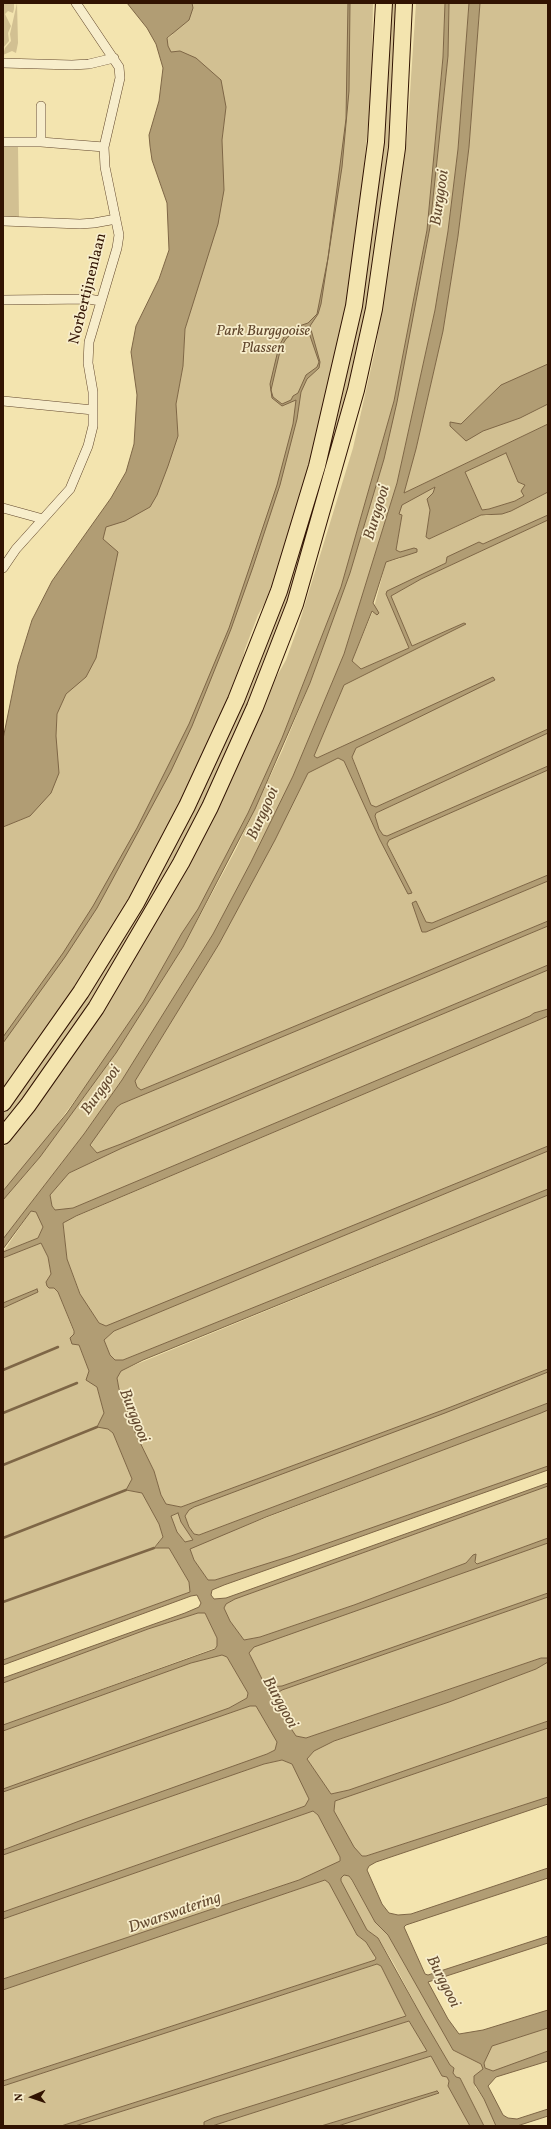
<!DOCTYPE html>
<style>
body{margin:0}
#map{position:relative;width:551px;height:2129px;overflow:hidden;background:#f3e4af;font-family:Vollkorn,serif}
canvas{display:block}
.frame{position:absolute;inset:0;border:4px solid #311302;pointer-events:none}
.north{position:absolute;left:12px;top:2077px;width:40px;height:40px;-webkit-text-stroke:3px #f7edcb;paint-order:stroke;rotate:268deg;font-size:11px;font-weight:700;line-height:16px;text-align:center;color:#311302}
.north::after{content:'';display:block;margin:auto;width:14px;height:18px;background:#311302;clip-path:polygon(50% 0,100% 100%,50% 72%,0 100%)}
</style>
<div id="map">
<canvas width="551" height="2129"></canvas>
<div class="frame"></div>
<div class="north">N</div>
</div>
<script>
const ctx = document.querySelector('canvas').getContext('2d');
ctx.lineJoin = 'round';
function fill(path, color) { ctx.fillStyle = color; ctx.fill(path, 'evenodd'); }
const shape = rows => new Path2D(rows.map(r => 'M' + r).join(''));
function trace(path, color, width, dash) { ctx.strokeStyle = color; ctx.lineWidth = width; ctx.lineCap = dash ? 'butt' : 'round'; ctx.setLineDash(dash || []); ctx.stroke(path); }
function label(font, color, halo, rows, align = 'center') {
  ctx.font = font + ' Vollkorn,serif'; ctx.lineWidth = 3.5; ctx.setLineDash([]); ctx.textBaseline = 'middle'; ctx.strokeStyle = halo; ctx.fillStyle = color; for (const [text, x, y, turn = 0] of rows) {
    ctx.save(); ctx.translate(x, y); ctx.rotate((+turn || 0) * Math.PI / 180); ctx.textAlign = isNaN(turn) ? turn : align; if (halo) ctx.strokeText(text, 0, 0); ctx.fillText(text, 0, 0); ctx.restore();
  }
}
fill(shape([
 [3,3,14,3,14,9,13,13,8,11,5,14,11,26,8,33,9,41,3,48],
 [17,3,18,43,16,53,12,51,3,55,5,48,11,41,10,34],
 [189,3,373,3,371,96,352,287,329,402,271,592,258,615,245,649,240,671,185,794,136,887,70,996,3,1091,3,827,30,816,56,736,57,714,66,694,101,539,106,526,178,436,176,404,183,366,185,329,223,190,222,140,226,106,176,53,170,52,167,46,167,39,172,35],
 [388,3,398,3,391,158,368,303,330,467,272,652,205,805,105,982,3,1128,3,1110,217,753,346,366],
 [416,3,445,3,443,57,427,230,394,401,341,587,282,738,248,813,198,909,182,933,143,1002,95,1073,36,1153,3,1191,3,1148,90,1029,149,934,175,889,245,748,273,683,286,660,298,627,353,448,376,346,407,138],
 [449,3,469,3,458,149,448,231,435,310,397,483,344,654,293,776,251,862,213,934,122,1080,84,1134,3,1239,3,1200,40,1157,116,1053,183,947,236,849,282,751,310,683,350,573,384,459,430,227,448,56],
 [480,3,548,3,548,424,404,493,416,449,443,331,458,236,469,147],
 [3,147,18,147,19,218,3,218],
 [506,453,518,482,525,485,524,496,515,501,489,509,482,510,465,472],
 [435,487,433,493,428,499,430,510,426,537,429,539,482,515,486,516,511,511,548,492,548,515,483,544,447,557,446,563,386,594,409,648,361,669,352,661,373,611,386,562,399,559,414,548,400,552,396,550,402,515,399,514,401,505],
 [548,520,548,729,376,807,371,805,352,756,356,748,396,728,395,723,317,758,314,756,344,685,466,624,464,623,412,646,391,596,421,579],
 [548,733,548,766,387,836,383,835,379,829,375,816,376,813],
 [338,758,344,761,380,840,410,893,412,893,387,843,389,840,548,770,548,875,432,923,426,922,416,901,426,932,548,881,548,921,141,1090,137,1087,135,1081,219,944,275,840,308,773],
 [548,926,548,965,121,1144,97,1153,90,1144,117,1107,121,1104],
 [548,970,548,1009,534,1013,531,1016,73,1208,60,1211,55,1210,52,1206,50,1195,69,1173,122,1148],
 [548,1016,548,1146,112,1325,105,1326,99,1323,82,1298,67,1259,63,1222],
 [548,1151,548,1189,123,1360,115,1360,110,1355,104,1340,114,1331],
 [548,1195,548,1369,443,1410,181,1507,166,1504,161,1495,154,1471,127,1416,128,1406,119,1389,117,1378,120,1371],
 [31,1211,36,1212,43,1227,38,1238,3,1252],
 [41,1243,48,1257,51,1274,46,1282,58,1292,89,1371,92,1382,97,1387,104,1413,103,1419,108,1429,113,1433,132,1479,126,1490,142,1493,159,1524,163,1537,154,1547,169,1548,189,1582,190,1592,3,1660,3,1308,38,1292,37,1289,3,1303,3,1258],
 [548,1372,548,1403,199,1535,194,1534,189,1527,185,1516,189,1510,194,1507],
 [548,1410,548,1466,291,1556,215,1580,208,1580,194,1560,190,1549,200,1543],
 [548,1486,548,1538,477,1564,473,1555,466,1563,354,1605,260,1637,244,1640,230,1621,224,1608,226,1604,235,1599],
 [179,1513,181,1522,193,1540,185,1542,177,1532,171,1516],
 [548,1543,548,1593,282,1686,270,1687,263,1681,252,1661,249,1651,253,1647],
 [548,1597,548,1658,545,1660,541,1658,306,1738,296,1736,272,1701,274,1695,282,1690],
 [198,1613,205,1613,217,1638,217,1646,215,1648,3,1725,3,1683,148,1629],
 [222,1655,227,1657,248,1693,247,1698,229,1708,164,1732,3,1789,3,1731,191,1663],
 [546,1662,548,1662,548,1721,349,1790,331,1794,307,1759,314,1751,334,1741,449,1702,536,1669],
 [250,1706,256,1706,277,1742,275,1750,267,1754,3,1850,3,1792],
 [548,1728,548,1797,366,1856,362,1857,354,1847,334,1811,335,1801],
 [282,1760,292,1764,297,1771,309,1799,305,1806,3,1912,3,1855,264,1764],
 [313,1811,318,1815,340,1857,339,1863,299,1880,3,1979,3,1919],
 [344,1875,349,1876,352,1881,375,1922,388,1935,453,2050,481,2064,483,2069,475,2087,484,2099,496,2126,484,2126,460,2078,456,2077,453,2073,454,2068,450,2065,423,2019,394,1964,378,1938,367,1930,341,1881,341,1878],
 [325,1880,329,1883,357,1935,366,1942,374,1953,375,1960,3,2081,3,1990],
 [377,1964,381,1966,405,2012,405,2017,61,2126,3,2126,3,2086],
 [409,2021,427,2051,213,2118,204,2122,204,2126,75,2126],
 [548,2028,548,2051,509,2066,493,2071,485,2068,484,2063,492,2046],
 [431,2056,442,2076,447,2077,449,2081,448,2086,470,2126,338,2126,438,2093,437,2091,321,2126,212,2126]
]), '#d2c092');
const water = shape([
 [127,3,192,3,193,8,189,20,167,38,168,46,171,52,180,51,196,58,221,80,226,107,222,140,224,190,218,224,185,329,183,366,176,404,178,436,168,466,157,495,150,507,125,521,106,527,103,539,118,552,96,658,86,677,66,694,57,714,56,736,59,773,51,793,30,816,3,827,3,739,18,665,32,620,52,581,111,498,126,472,134,444,137,395,131,352,136,326,159,279,169,250,167,203,152,160,150,146,149,135,159,101,163,68,156,44,147,28,127,3],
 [348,3,350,3,349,91,342,167,321,304,318,314,310,326,320,362,319,368,307,379,301,392,297,419,280,485,253,567,231,629,192,726,171,771,97,908,65,957,3,1043,3,1037,63,953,93,906,137,828,189,724,229,628,250,566,277,485,293,424,296,400,282,406,272,398,270,384,279,346,284,337,296,327,308,323,317,314,328,258,346,119,348,3],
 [307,327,319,362,317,367,306,375,298,393,293,396,291,400,282,404,273,397,271,390,281,347,286,339,296,330,307,327],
 [445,3,449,3,448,56,430,227,397,402,384,459,350,573,310,683,255,809,183,947,116,1053,40,1157,3,1200,3,1191,67,1113,143,1002,182,933,198,909,248,813,282,738,341,587,394,401,427,230,443,57,445,3],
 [469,3,480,3,469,147,458,236,443,331,416,449,404,493,548,424,548,492,511,511,502,514,481,515,429,539,426,537,430,510,427,499,433,493,435,487,402,505,399,514,402,515,396,550,400,552,414,548,417,549,417,552,386,562,373,603,379,613,377,615,372,611,352,661,361,669,409,648,386,594,387,591,446,563,447,557,479,542,483,544,548,515,548,520,421,579,391,596,412,646,464,623,466,624,344,685,314,756,317,758,493,677,495,680,356,748,352,757,371,805,376,807,548,729,548,733,376,813,375,816,379,829,383,835,387,836,548,766,548,770,389,840,387,844,412,893,408,894,380,840,344,761,338,758,308,773,275,840,219,944,135,1081,137,1087,141,1090,548,921,548,926,121,1104,117,1107,90,1145,97,1153,121,1144,548,965,548,970,122,1148,69,1173,50,1195,52,1206,55,1210,73,1208,530,1016,534,1013,548,1009,548,1016,76,1216,63,1223,67,1259,80,1294,99,1323,106,1326,548,1146,548,1151,114,1331,104,1340,110,1355,115,1360,123,1360,548,1189,548,1195,143,1360,121,1371,117,1378,119,1389,128,1406,127,1416,154,1471,161,1495,166,1504,181,1507,443,1410,548,1369,548,1372,445,1413,194,1507,189,1510,185,1516,189,1527,194,1534,199,1535,548,1403,548,1410,541,1413,266,1517,190,1549,194,1560,208,1580,215,1580,291,1556,548,1466,548,1470,224,1585,212,1590,211,1595,214,1599,226,1598,548,1483,548,1486,235,1599,226,1604,224,1608,230,1621,244,1640,260,1637,354,1605,466,1563,473,1555,476,1554,475,1562,477,1564,548,1538,548,1543,254,1647,249,1653,263,1681,270,1687,282,1686,548,1593,548,1597,282,1690,274,1695,272,1700,296,1736,306,1738,541,1658,548,1658,548,1662,536,1669,449,1702,334,1741,314,1751,307,1759,331,1794,349,1790,548,1721,548,1728,335,1801,334,1811,354,1847,362,1856,366,1856,548,1797,548,1804,376,1862,369,1866,367,1870,382,1904,389,1913,398,1915,411,1914,548,1868,548,1878,406,1925,404,1927,425,1974,428,1975,548,1936,548,1943,428,1982,448,2019,459,2034,483,2030,548,2010,548,2028,492,2046,484,2063,485,2068,493,2071,548,2051,548,2061,496,2077,488,2086,503,2115,508,2118,517,2119,548,2109,548,2116,517,2126,496,2126,484,2099,474,2083,474,2076,483,2069,481,2064,453,2050,388,1935,375,1922,352,1880,349,1876,344,1875,341,1878,341,1881,367,1930,378,1938,423,2019,450,2065,454,2068,453,2073,456,2077,460,2078,484,2126,470,2126,448,2086,449,2081,447,2077,442,2076,431,2056,212,2126,204,2126,204,2122,213,2118,427,2051,409,2021,75,2126,61,2126,406,2016,381,1966,377,1964,3,2086,3,2081,375,1960,376,1958,366,1942,357,1935,329,1883,325,1880,3,1990,3,1979,299,1880,340,1861,340,1857,318,1815,313,1811,3,1919,3,1912,294,1810,305,1806,309,1799,292,1764,282,1760,264,1764,3,1855,3,1850,82,1820,267,1754,275,1750,277,1742,256,1706,250,1706,3,1792,3,1789,229,1708,247,1698,248,1693,227,1657,222,1655,191,1663,3,1731,3,1725,215,1649,217,1646,217,1638,205,1613,198,1613,148,1629,3,1683,3,1678,185,1613,199,1607,201,1603,197,1595,191,1596,3,1665,3,1660,190,1592,189,1582,169,1548,154,1548,163,1537,159,1524,142,1493,126,1490,132,1479,113,1433,108,1429,97,1427,104,1413,97,1387,86,1380,89,1371,79,1345,72,1344,70,1338,74,1334,74,1331,58,1292,54,1288,49,1288,47,1286,46,1282,51,1274,48,1257,41,1243,3,1258,3,1252,38,1238,43,1227,36,1212,31,1211,3,1249,3,1239,84,1134,122,1080,213,934,251,862,293,776,344,654,397,483,435,310,448,231,458,149,469,3],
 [506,453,518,482,525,485,521,491,524,496,515,501,489,509,482,510,465,472,506,453],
 [178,1513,181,1522,193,1540,185,1542,177,1532,171,1516,178,1513],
 [548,364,548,404,520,418,483,431,466,441,450,426,450,422,461,424,501,385,548,364],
 [548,875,548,881,426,932,422,932,412,903,416,901,426,922,432,923,548,875],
 [37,1289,38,1292,3,1308,3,1303,37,1289],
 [437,2091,439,2093,338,2126,321,2126,437,2091]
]);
fill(water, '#b19d74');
trace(water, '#7e6646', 1);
trace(shape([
 [3,1370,58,1347],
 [3,1413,77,1383],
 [3,1465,97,1427],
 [3,1538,126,1490],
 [3,1602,154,1548]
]), '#7e6646', 2.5);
const street = shape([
 [3,63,72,65,89,64,114,58],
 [41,106,41,142],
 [3,142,41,142,104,147],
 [3,221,80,224,94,223,116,219],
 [3,300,89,299,100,301],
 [3,401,93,410],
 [3,508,43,519],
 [3,568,16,549,70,489,88,446,93,426,93,392,88,363,89,342,117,248,119,235,105,167,104,147,120,78,119,67,76,3]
]);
const highway = shape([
 [3,1103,81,992,136,903,187,806,236,700,279,591,317,466,354,306,376,142,384,3],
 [3,1136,28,1105,96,1008,181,863,210,807,255,707,295,604,356,390,374,309,397,148,404,3]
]);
trace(street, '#62472d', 10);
trace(highway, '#311302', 18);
trace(street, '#f7edcb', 9);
trace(highway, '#f3e4af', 16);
label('15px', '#311302', '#f7edcb', [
 ["Norbertijnenlaan",89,289,-76]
]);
label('italic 15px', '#61472d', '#f7edcb', [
 ["Park Burggooise",263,332],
 ["Plassen",263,349]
]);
label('italic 16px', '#644a30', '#f7edcb', [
 ["Burggooi",441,198,-82],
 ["Burggooi",378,513,-73],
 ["Burggooi",264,814,-66],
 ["Burggooi",102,1091,-55],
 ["Burggooi",133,1416,68],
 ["Burggooi",279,1703,61],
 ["Dwarswatering",175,1914,-19],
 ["Burggooi",442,1982,63]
]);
</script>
